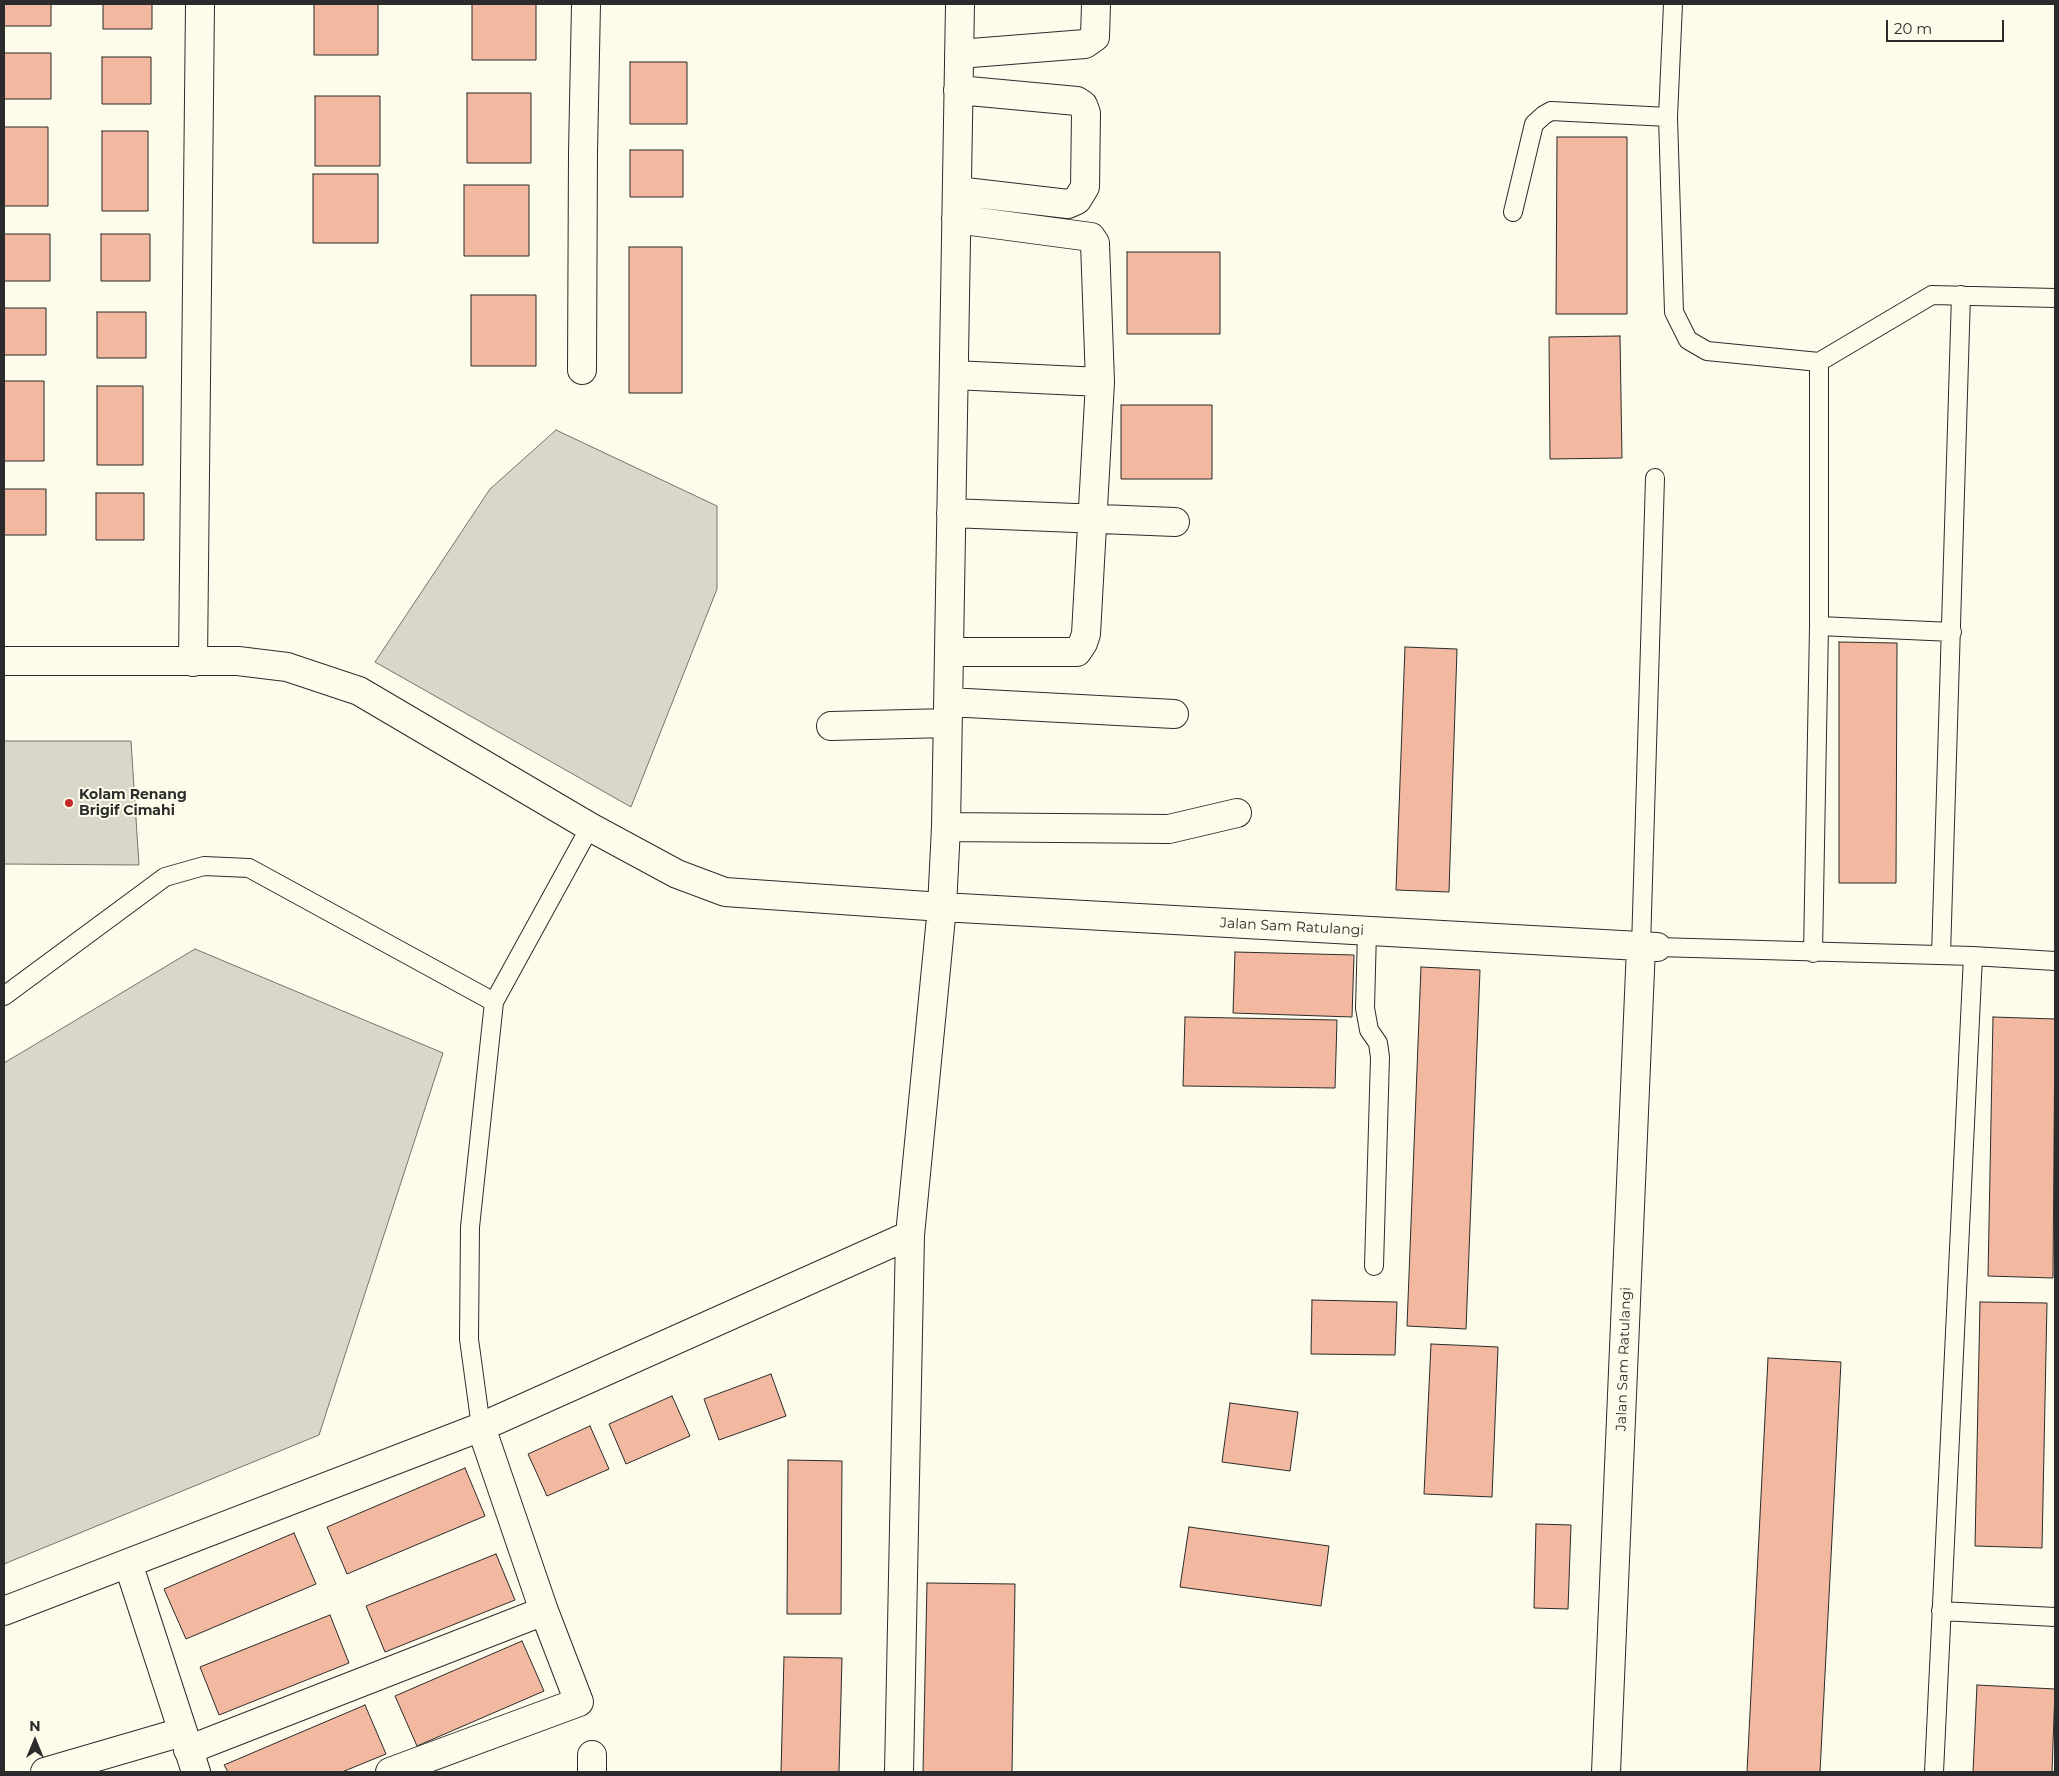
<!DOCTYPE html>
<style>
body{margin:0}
#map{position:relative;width:2059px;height:1776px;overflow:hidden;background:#fdfbea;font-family:Montserrat,sans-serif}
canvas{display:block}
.frame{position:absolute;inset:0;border:5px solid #2b2b2b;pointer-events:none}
.north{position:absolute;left:10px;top:1716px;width:50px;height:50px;-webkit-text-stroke:4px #fdfbea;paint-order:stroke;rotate:0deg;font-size:14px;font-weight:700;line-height:20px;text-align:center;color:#2b2b2b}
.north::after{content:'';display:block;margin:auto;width:18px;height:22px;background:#2b2b2b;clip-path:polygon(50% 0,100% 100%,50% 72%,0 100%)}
.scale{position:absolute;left:1886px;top:20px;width:118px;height:22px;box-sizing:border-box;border:2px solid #2b2b2b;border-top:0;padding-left:6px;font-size:15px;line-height:18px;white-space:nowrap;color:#2b2b2b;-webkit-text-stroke:4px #fdfbea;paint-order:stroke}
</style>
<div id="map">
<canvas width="2059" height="1776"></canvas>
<div class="frame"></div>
<div class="north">N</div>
<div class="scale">20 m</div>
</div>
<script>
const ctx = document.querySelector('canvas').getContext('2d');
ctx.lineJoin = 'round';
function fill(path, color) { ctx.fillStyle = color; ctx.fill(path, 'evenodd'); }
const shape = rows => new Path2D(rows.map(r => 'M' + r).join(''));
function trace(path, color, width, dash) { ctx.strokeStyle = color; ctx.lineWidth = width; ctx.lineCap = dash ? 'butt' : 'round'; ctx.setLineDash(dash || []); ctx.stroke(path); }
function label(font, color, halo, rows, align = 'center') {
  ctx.font = font + ' Montserrat,sans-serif'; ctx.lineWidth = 4; ctx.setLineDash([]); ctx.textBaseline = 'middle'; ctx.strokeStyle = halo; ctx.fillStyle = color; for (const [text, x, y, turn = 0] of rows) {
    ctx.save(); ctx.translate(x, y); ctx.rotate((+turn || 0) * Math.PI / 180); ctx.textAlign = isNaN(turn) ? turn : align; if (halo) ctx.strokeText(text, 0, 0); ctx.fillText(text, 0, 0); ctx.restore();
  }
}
const water = shape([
 [556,430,717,506,717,589,631,807,375,662,490,489,556,430],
 [4,741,131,741,139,865,4,864,4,741],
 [195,949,443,1053,319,1435,4,1564,4,1063,195,949]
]);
fill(water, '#d8d7c9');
trace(water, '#74746e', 1);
const building = shape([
 [4,4,51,4,51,26,4,26,4,4],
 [103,4,152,4,152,29,103,29,103,4],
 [314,4,378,4,378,55,314,55,314,4],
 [472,4,536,4,536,60,472,60,472,4],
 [4,53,51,53,51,99,4,99,4,53],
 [102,57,151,57,151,104,102,104,102,57],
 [630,62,687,62,687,124,630,124,630,62],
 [467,93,531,93,531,163,467,163,467,93],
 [315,96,380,96,380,166,315,166,315,96],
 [4,127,48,127,48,206,4,206,4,127],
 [102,131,148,131,148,211,102,211,102,131],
 [1557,137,1627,137,1627,314,1556,314,1557,137],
 [630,150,683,150,683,197,630,197,630,150],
 [313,174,378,174,378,243,313,243,313,174],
 [464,185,529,185,529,256,464,256,464,185],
 [4,234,50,234,50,281,4,281,4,234],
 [101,234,150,234,150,281,101,281,101,234],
 [629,247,682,247,682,393,629,393,629,247],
 [1127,252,1220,252,1220,334,1127,334,1127,252],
 [471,295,536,295,536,366,471,366,471,295],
 [4,308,46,308,46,355,4,355,4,308],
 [97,312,146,312,146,358,97,358,97,312],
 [1620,336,1622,458,1550,459,1549,337,1620,336],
 [4,381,44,381,44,461,4,461,4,381],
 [97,386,143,386,143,465,97,465,97,386],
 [1121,405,1212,405,1212,479,1121,479,1121,405],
 [4,489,46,489,46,535,4,535,4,489],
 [96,493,144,493,144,540,96,540,96,493],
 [1839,642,1897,643,1896,883,1839,883,1839,642],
 [1405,647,1457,649,1449,892,1396,890,1405,647],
 [1235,952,1354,955,1352,1017,1233,1013,1235,952],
 [1421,967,1480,970,1466,1329,1407,1326,1421,967],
 [1185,1017,1337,1020,1335,1088,1183,1086,1185,1017],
 [1993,1017,2055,1019,2053,1278,1988,1276,1993,1017],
 [1312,1300,1397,1302,1395,1355,1311,1354,1312,1300],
 [1980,1302,2047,1303,2042,1548,1975,1546,1980,1302],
 [1431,1344,1498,1347,1492,1497,1424,1494,1431,1344],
 [1768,1358,1841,1362,1820,1772,1747,1772,1768,1358],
 [771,1374,786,1416,719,1440,704,1399,771,1374],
 [672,1396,690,1436,626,1464,609,1424,672,1396],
 [1230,1403,1298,1412,1290,1471,1222,1462,1230,1403],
 [590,1426,609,1469,547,1496,528,1454,590,1426],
 [788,1460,842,1461,841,1614,787,1614,788,1460],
 [465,1468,485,1516,347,1574,327,1527,465,1468],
 [1536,1524,1571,1525,1568,1609,1534,1608,1536,1524],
 [1189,1527,1329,1546,1321,1606,1180,1587,1189,1527],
 [294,1533,316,1584,186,1639,164,1589,294,1533],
 [496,1554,515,1600,385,1652,366,1606,496,1554],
 [927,1583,1015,1584,1012,1772,923,1772,927,1583],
 [330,1615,349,1663,219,1715,200,1667,330,1615],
 [522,1641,544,1691,417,1746,395,1696,522,1641],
 [784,1657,842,1658,839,1772,781,1772,784,1657],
 [1977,1685,2055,1689,2052,1772,1973,1772,1977,1685],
 [365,1705,386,1754,342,1772,228,1772,224,1765,365,1705]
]);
fill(building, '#f2b8a0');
trace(building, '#2b2b2b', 1);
const service = shape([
 [1673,4,1668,117,1674,312,1688,340,1707,351,1819,362,1819,626,1813,953],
 [1513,212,1534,124,1544,115,1551,111,1668,117],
 [1819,362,1932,295,2055,298],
 [1819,626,1952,632],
 [1367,931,1365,1008,1369,1030,1378,1043,1380,1057,1374,1266],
 [1641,947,1655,478],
 [1657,947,1973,956,2055,961],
 [1941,955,1961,295],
 [4,996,165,877,204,866,249,868,494,1002],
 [481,1427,469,1339,470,1227,494,1002,590,827],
 [1941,1611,2055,1617],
 [1934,1772,1973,956]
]);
const minor = shape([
 [959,54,1085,44,1095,37,1096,4],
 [957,191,1068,204,1077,200,1085,187,1086,113,1083,105,1077,101,958,90],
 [582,370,583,152,586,4],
 [954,375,1100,382],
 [951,513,1175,522],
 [951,652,1077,652,1083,643,1086,634,1100,382,1095,243,1091,237,956,219],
 [4,661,238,661,287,667,359,691,590,827,677,874,725,892,942,907,1657,947],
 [193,662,200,4],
 [948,702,1174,714],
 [831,726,947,723],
 [946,827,1169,829,1237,813],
 [128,1563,196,1772],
 [4,1611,481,1427,910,1235],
 [188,1750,544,1611],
 [45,1772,182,1732],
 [390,1772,579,1702,544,1611,481,1427],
 [592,1772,592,1755],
 [899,1772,910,1235,942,907,946,827,960,4],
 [1606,1772,1641,947]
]);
trace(service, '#2b2b2b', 20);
trace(minor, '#2b2b2b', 30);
trace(service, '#fdfbea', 18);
trace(minor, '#fdfbea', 28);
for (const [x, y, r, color] of [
 [69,803,5,"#c62828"]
]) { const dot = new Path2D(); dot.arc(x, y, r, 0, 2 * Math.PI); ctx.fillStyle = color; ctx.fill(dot); trace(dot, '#fdfbea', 2); }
label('bold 14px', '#2b2b2b', '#fdfbea', [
 ["Kolam Renang",79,795],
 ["Brigif Cimahi",79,811]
], 'left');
label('14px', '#2b2b2b', '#fdfbea', [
 ["Jalan Sam Ratulangi",1292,927,3],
 ["Jalan Sam Ratulangi",1624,1359,-88]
]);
</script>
